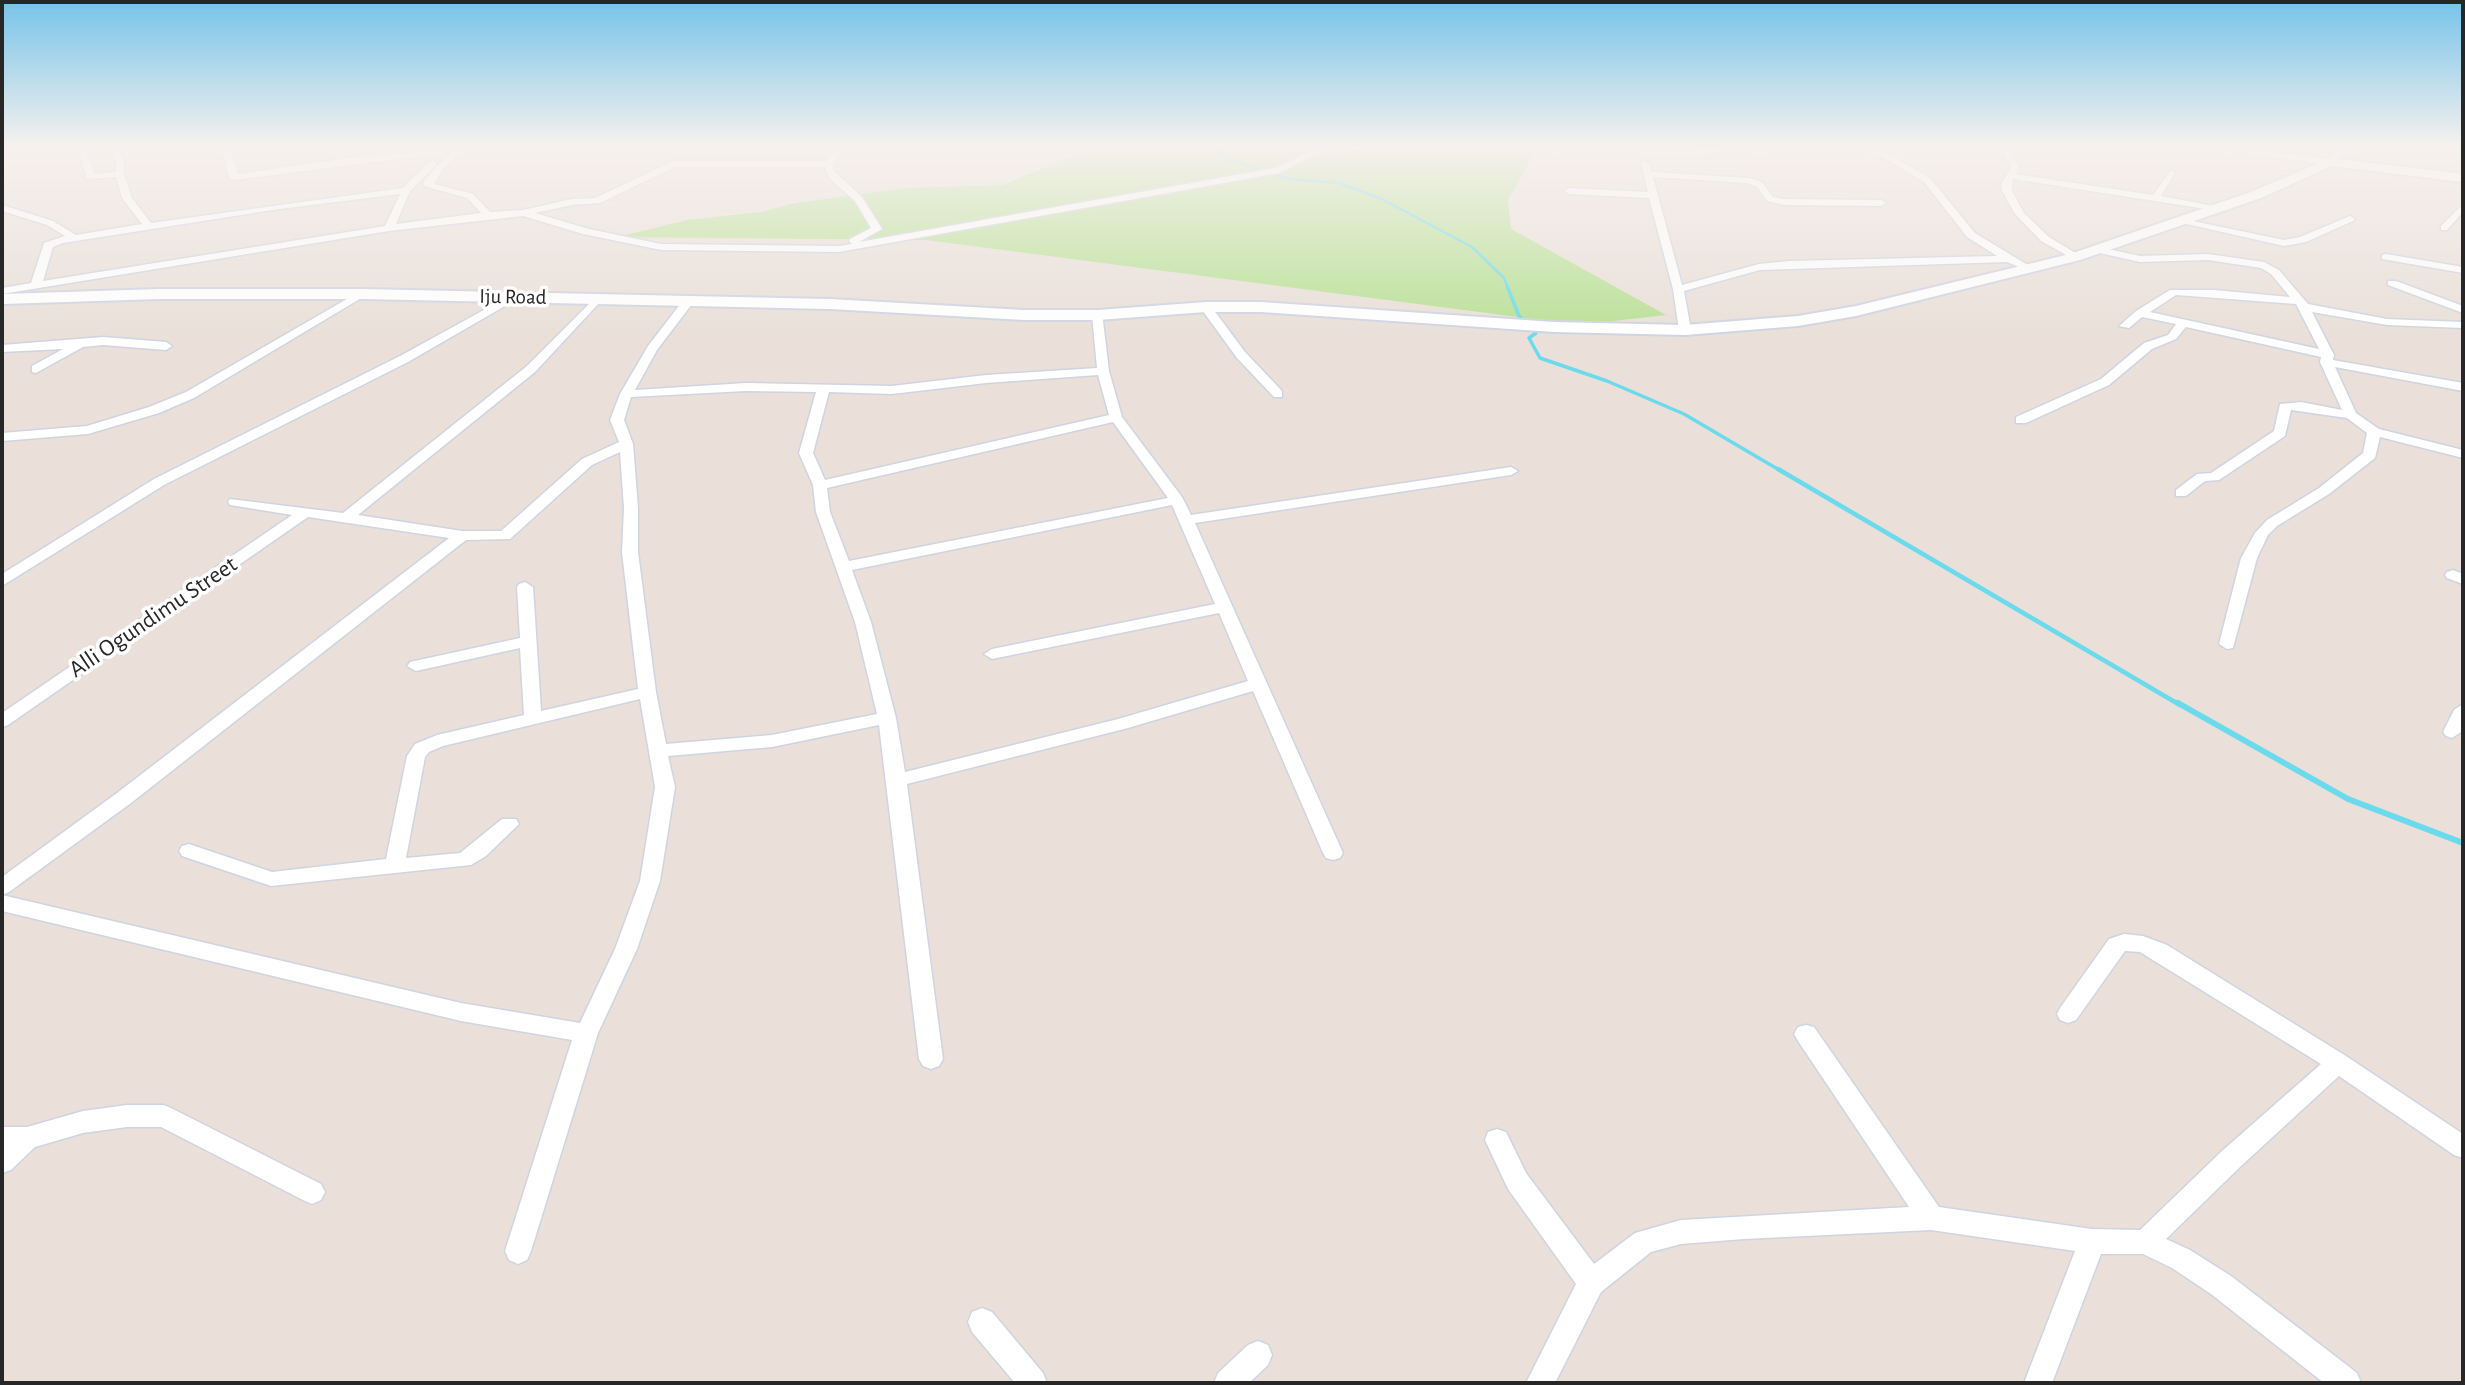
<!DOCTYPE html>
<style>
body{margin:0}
#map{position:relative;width:2465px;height:1385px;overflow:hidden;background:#eae0d9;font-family:"Alegreya Sans",sans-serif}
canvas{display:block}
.frame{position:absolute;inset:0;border:4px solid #272727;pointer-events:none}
</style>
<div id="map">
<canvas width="2465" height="1385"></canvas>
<div class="frame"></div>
</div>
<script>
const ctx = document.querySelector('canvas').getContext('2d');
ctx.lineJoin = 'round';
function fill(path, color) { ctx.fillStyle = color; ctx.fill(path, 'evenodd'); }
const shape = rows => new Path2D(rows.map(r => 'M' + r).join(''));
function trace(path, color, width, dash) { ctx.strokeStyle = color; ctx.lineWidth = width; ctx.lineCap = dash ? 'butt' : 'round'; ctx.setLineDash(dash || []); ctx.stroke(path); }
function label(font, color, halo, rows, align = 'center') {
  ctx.font = font + ' "Alegreya Sans",sans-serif'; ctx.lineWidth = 7; ctx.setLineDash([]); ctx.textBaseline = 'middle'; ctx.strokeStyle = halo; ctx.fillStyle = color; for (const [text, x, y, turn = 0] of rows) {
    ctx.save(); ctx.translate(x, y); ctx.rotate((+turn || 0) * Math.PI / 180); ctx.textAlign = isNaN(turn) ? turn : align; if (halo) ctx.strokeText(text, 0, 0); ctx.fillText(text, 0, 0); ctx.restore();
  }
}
fill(shape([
 [1063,144,1319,144,1340,153,1386,144,1662,144,1534,154,1508,200,1511,229,1666,315,1579,325,926,240,618,237,687,220,761,212,795,203,905,188,1003,185,1088,149]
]), '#b8e195');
trace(shape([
 [1209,144,1222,156,1241,164,1290,179,1339,183,1382,199,1472,247,1504,278,1508,288]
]), '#6bdaed', 2.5);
trace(shape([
 [1507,286,1519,316,1536,333,1529,338,1540,358,1607,381,1684,414,1781,471]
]), '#6bdaed', 3.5);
trace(shape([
 [1778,469,2180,705]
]), '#6bdaed', 4.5);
trace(shape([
 [2178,703,2348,799,2463,843]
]), '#6bdaed', 6);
const minor = shape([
 [77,144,85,144,94,174,116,172,116,161,109,144,117,144,124,161,124,174,132,198,151,223,403,188,430,161,436,161,436,165,410,191,396,224,481,213,467,198,424,186,424,181,435,168,459,144,468,144,441,172,434,184,473,194,490,212,523,210,572,199,595,198,673,161,826,161,836,146,851,144,842,150,833,164,833,170,862,197,882,229,859,242,1276,168,1326,144,1337,144,1279,173,839,252,661,250,583,234,523,216,389,231,2,294,2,288,31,283,44,243,65,236,47,225,2,211,2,205,53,221,76,235,142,224,122,198,116,177,87,179,77,144],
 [675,167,825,167,830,179,855,201,871,228,850,239,849,241,852,244,839,246,661,244,589,229,535,213,572,205,600,203,675,167],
 [400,194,385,226,43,281,53,247,63,243,279,209,400,194],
 [221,144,229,144,238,174,354,157,442,150,446,153,234,180,229,177,221,144],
 [339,144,369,144,365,147,339,144],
 [1787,144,1872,144,1930,178,1975,233,2031,267,2026,270,2007,262,1760,270,1684,291,1691,330,1685,333,1679,330,1673,289,1649,198,1569,194,1564,191,1569,188,1648,192,1641,163,1645,160,1649,163,1652,172,1751,178,1763,183,1773,197,1784,199,1881,200,1886,203,1881,206,1784,205,1767,201,1757,187,1746,183,1653,177,1682,285,1759,264,1789,261,1997,256,1967,237,1924,182,1867,148,1846,147,1643,156,1639,153,1643,150,1787,144],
 [1950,144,2006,144,2019,166,2016,174,2153,195,2171,170,2175,173,2161,196,2224,208,2219,211,2013,179,2012,191,2024,213,2049,237,2079,255,2079,259,2075,260,2041,241,2015,214,2002,191,2001,185,2011,166,2002,150,1950,144],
 [2182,144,2207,144,2328,159,2335,153,2338,144,2346,144,2342,156,2330,165,2182,144],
 [2463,204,2463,212,2447,230,2441,230,2441,226,2463,204],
 [2350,216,2355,219,2353,221,2306,242,2284,246,2178,222,2183,219,2284,240,2300,237,2350,216],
 [2099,247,2140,256,2208,254,2264,262,2279,270,2308,304,2387,319,2463,322,2463,328,2387,325,2312,312,2334,355,2333,360,2463,383,2463,391,2335,367,2356,413,2379,429,2463,450,2463,458,2380,437,2375,458,2329,494,2277,526,2268,535,2257,558,2233,648,2227,649,2219,644,2241,558,2255,533,2267,520,2319,488,2363,453,2367,433,2347,418,2291,410,2285,436,2219,480,2205,481,2186,496,2176,496,2176,490,2197,474,2211,473,2274,431,2280,404,2301,402,2342,410,2320,362,2321,357,2186,327,2176,339,2152,349,2109,385,2026,423,2016,423,2016,417,2101,379,2144,343,2168,335,2176,324,2142,317,2129,328,2119,326,2136,311,2170,290,2214,290,2290,297,2271,274,2261,268,2208,260,2140,262,2095,252,2095,248,2099,247],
 [2176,295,2296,304,2319,349,2150,312,2176,295],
 [2386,254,2463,267,2463,273,2382,259,2382,255,2386,254],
 [2388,281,2396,281,2463,306,2463,313,2388,285,2388,281],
 [359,292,368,294,194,398,159,413,88,434,2,441,2,433,87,426,149,407,186,392,359,292],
 [513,294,518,297,517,299,408,362,164,485,2,586,2,574,154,479,400,356,513,294],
 [597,296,603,299,601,301,535,372,358,515,462,531,501,531,582,459,619,442,610,420,620,394,648,346,685,298,689,297,695,300,657,350,635,390,746,383,892,386,986,375,1097,368,1092,315,1102,313,1109,371,1122,417,1182,497,1191,515,1511,467,1518,471,1511,475,1195,523,1343,853,1340,858,1333,860,1326,858,1323,853,1253,691,1128,728,907,784,943,1059,939,1066,931,1069,923,1066,919,1059,879,725,772,747,668,756,675,787,660,881,637,949,598,1033,531,1251,527,1260,518,1264,509,1260,505,1251,572,1040,461,1021,2,911,2,895,461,1003,580,1023,615,949,640,881,655,787,640,699,443,746,429,752,425,757,406,858,460,853,502,819,516,819,519,824,486,856,471,865,271,886,182,856,179,851,182,846,189,844,272,872,386,859,407,756,415,744,437,735,524,715,520,648,416,671,407,666,410,662,520,638,517,587,519,584,525,582,533,587,541,711,638,689,622,552,624,508,620,452,592,465,510,539,466,540,131,803,9,892,2,895,2,877,117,793,449,538,308,517,8,725,2,727,2,713,292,515,230,505,228,502,230,499,343,513,527,366,597,296],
 [1098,375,1109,415,825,480,813,453,829,392,892,394,986,383,1098,375],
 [746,391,816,392,799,453,813,485,816,512,855,622,877,714,772,735,666,744,656,692,638,552,638,508,633,444,624,420,631,397,746,391],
 [1113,422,1168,498,849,561,830,512,827,488,1113,422],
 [1172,505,1215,604,992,649,984,654,992,659,1219,613,1248,681,1118,719,905,772,896,718,871,622,852,570,1172,505],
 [1202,305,1210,305,1245,352,1282,391,1282,397,1274,397,1237,358,1200,307,1202,305],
 [103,337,166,342,172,346,166,350,103,345,83,347,36,373,32,372,32,366,63,349,2,352,2,345,103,337],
 [2453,570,2463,574,2463,584,2447,578,2445,575,2447,572,2453,570],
 [2463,704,2461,732,2452,738,2446,736,2443,732,2454,710,2463,704],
 [2124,934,2143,936,2167,945,2346,1056,2463,1134,2463,1158,2454,1155,2339,1076,2240,1167,2166,1239,2190,1250,2231,1276,2357,1373,2361,1383,2324,1383,2211,1294,2172,1268,2143,1254,2101,1254,2052,1383,2024,1383,2075,1251,1931,1230,1744,1239,1681,1244,1651,1252,1601,1292,1555,1383,1526,1383,1576,1284,1508,1189,1485,1140,1488,1132,1497,1129,1506,1132,1526,1173,1594,1264,1635,1233,1681,1220,1909,1207,1798,1041,1794,1034,1798,1027,1806,1025,1814,1027,1939,1207,2092,1229,2140,1230,2222,1151,2321,1064,2140,952,2125,951,2076,1020,2068,1023,2060,1020,2057,1014,2060,1008,2109,939,2124,934],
 [127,1105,164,1105,173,1109,321,1184,325,1192,321,1200,312,1204,303,1200,161,1127,127,1127,83,1133,35,1147,11,1170,2,1173,2,1127,27,1127,83,1111,127,1105],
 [982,1308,992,1312,1043,1373,1047,1383,1015,1383,972,1332,968,1322,972,1312,982,1308],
 [1258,1341,1268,1345,1272,1355,1268,1365,1249,1383,1214,1383,1218,1373,1248,1345,1258,1341]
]);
const secondary = shape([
 [2330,158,2463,174,2463,182,2332,166,2261,198,2080,260,1856,316,1798,326,1685,335,1554,332,1261,312,1206,312,1098,320,1024,320,830,309,363,299,160,299,2,304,2,294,160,289,363,289,830,299,1024,310,1098,310,1206,302,1261,302,1554,322,1685,325,1798,316,1856,306,2070,254,2251,192,2330,158]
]);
trace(minor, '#ced4e1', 3);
trace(secondary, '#ced4e1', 4);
fill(minor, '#fff');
fill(secondary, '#fff');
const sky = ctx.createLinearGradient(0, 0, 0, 338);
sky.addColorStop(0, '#76c3ea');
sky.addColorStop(0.43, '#f6f1ee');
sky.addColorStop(1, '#f6f1ee00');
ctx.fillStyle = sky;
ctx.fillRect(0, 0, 2465, 338);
label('21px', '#272727', '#fff', [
 ["Iju Road",513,297,1]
]);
label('24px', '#272727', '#fff', [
 ["Alli Ogundimu Street",153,617,-34]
]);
</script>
